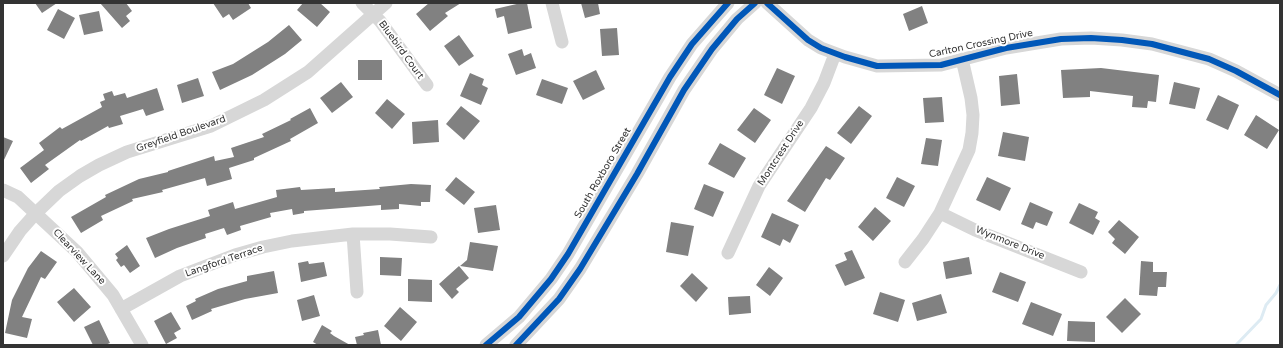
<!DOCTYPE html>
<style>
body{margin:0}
#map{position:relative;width:1283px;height:348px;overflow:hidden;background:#fff;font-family:"Varela Round",sans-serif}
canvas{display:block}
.frame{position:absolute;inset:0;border:4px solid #333;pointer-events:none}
</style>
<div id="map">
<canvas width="1283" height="348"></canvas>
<div class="frame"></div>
</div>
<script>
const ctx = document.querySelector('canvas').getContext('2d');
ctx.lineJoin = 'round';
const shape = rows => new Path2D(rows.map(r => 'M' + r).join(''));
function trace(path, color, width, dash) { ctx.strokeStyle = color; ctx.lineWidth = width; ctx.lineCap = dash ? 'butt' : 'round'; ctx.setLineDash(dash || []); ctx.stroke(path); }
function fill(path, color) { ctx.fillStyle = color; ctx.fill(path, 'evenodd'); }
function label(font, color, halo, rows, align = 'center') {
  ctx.font = font + ' "Varela Round",sans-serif'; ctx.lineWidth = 4; ctx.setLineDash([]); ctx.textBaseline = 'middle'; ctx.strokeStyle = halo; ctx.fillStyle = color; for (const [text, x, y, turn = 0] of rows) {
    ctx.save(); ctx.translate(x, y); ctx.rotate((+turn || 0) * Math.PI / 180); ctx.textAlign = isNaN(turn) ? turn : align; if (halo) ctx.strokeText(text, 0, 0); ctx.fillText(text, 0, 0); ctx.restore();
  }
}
trace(shape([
 [1236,345,1261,319,1266,305,1276,293,1280,285]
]), '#ddebf3', 3);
fill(shape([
 [35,3,57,3,42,13],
 [100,3,126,3,132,11,126,16,130,21,122,28],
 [213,3,248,3,251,8,233,20,229,14,223,18],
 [303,3,320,3,330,12,317,27,297,10],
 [429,3,461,3,445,13,448,16,430,31,416,14],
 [521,3,527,3,532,28,508,34,504,16,497,18,495,9],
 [581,3,598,3,600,14,585,18],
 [922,6,928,23,909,31,903,14],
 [58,9,75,18,64,39,47,30],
 [99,11,103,31,84,35,79,15],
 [289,25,302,40,285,54,252,75,220,90,212,72,233,64,268,42],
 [617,28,619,55,602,56,600,29],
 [459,35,474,56,459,66,444,46],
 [522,49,524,56,531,53,536,68,516,75,508,54],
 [358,60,382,60,382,80,358,80],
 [777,68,795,76,782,104,764,95],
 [1101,68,1159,75,1156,102,1148,101,1147,108,1132,107,1133,96,1090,91,1090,97,1063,98,1061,70],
 [596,70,605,89,583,100,573,81],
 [470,73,484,79,482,85,488,88,481,105,460,96],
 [1017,74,1020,104,1001,106,999,76],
 [198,78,204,96,182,103,177,85],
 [542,79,568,88,562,104,536,95],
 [341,82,353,97,332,113,320,98],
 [1174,82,1200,88,1195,109,1169,104],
 [157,88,164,110,146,116,143,109,120,116,123,124,109,128,108,126,81,141,80,140,45,165,49,169,31,183,20,168,44,150,39,143,60,127,62,129,102,107,100,102,105,100,103,94,112,91,114,96,125,93,127,98],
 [1218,95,1239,105,1228,130,1206,120],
 [942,97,944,122,925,123,923,98],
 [387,99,405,114,392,129,375,113],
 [461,106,480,121,464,140,446,124],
 [859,106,872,116,851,144,837,133],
 [310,108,318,123,290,139,291,141,254,158,254,160,229,168,232,179,207,186,205,178,162,190,163,192,132,199,133,201,101,216,103,220,81,233,71,217,106,197,105,195,139,179,168,172,168,171,214,156,215,161,234,157,231,148,264,137,262,134,291,120,290,119],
 [754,108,771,120,755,143,737,130],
 [1256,115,1279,130,1267,149,1244,135],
 [438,120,439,142,413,144,412,122],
 [1003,132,1029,137,1025,161,998,156],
 [3,137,13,141,3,162],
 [926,138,942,140,938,166,921,164],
 [720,143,746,158,734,178,708,164],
 [826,146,845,158,830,180,826,178,805,212,787,201],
 [456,177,475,192,464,205,445,190],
 [897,177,915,186,904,207,886,198],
 [987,177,1011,188,1000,211,976,200],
 [411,184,431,185,430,202,421,202,421,206,399,204,399,209,381,210,381,205,304,211,304,213,293,215,292,209,270,213,271,217,240,226,241,230,227,235,224,228,205,234,206,238,177,248,155,258,146,238,169,229,210,216,208,210,233,202,235,209,277,197,276,190,300,187,301,190,335,188,335,192,380,189,379,187],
 [704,184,724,192,713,217,694,209],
 [1030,202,1053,212,1047,226,1036,222,1033,229,1021,224],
 [1079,203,1098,212,1095,218,1100,221,1093,235,1069,223],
 [496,205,500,230,478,233,474,208],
 [875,207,891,221,873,241,858,227],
 [772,213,799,225,790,243,783,239,780,246,761,237],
 [1119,220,1139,237,1125,254,1112,243,1115,239,1108,232],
 [671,222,694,226,688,256,666,252],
 [470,242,498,246,493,271,460,266,467,260],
 [127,245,140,266,130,273,124,265,121,267,116,260,118,258,115,254],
 [852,250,865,278,845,286,835,265,847,260,844,253],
 [41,251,57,262,45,279,41,277,22,317,32,319,27,338,5,333,12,300,28,268],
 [380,257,402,258,401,276,380,275],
 [969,257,972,274,946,279,943,262],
 [308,261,309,264,324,262,327,276,301,282,298,263],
 [1141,261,1153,262,1153,272,1167,272,1166,287,1158,287,1157,296,1139,295],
 [459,266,469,278,456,289,459,292,452,299,439,284],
 [769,267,783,278,770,296,756,285],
 [274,271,278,293,245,299,211,309,212,311,192,320,186,306,196,301,195,299,218,289,247,281,247,276],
 [1000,272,1026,282,1018,302,992,292],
 [692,273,708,288,696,302,680,286],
 [408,279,432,280,432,302,408,301],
 [74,288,91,307,74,322,57,302],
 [880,292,905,300,898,322,873,314],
 [941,294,947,313,917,321,912,303],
 [314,295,320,316,302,321,297,300],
 [750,296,751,313,729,315,728,297],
 [1125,298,1141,314,1122,333,1106,317],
 [1031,302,1062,314,1053,336,1022,324],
 [400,307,417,322,401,341,384,326],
 [171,312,181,329,174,333,177,338,166,344,154,321],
 [99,320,110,343,105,345,93,345,84,327],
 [1068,321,1095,322,1095,342,1067,341],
 [322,325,332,331,330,333,334,336,350,345,318,345,313,342],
 [378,330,381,345,357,345,355,337,364,335,363,333]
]), '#818181');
trace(shape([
 [362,3,380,21,427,85],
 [552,3,562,42],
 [767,3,808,40,821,48,845,57,877,66,941,65,1006,48,1061,39,1091,38,1122,40,1152,44,1209,59,1236,71,1280,95],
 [3,190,18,197,77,252,113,295,142,345],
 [940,213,975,230,1081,272],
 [353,234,357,292],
 [728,253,759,186,811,108,824,83,835,54],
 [3,256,20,231,36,213,59,191,80,176,99,165,127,152,211,126,264,100,308,72,386,3],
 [905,262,923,239,940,213,969,150,972,133,973,115,971,98,962,59],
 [121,309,180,276,235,255,263,247,292,241,353,234,390,234,431,237],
 [486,345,519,317,551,279,568,254,670,77,692,44,728,3],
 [516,345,559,299,580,269,637,174,684,90,712,49,737,19,755,3]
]), '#d7d7d7', 13);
trace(shape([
 [767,3,808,40,821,48,845,57,877,66,941,65,1006,48,1061,39,1091,38,1122,40,1152,44,1209,59,1236,71,1280,95],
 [486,345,519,317,551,279,568,254,670,77,692,44,728,3],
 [516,345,559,299,580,269,637,174,684,90,712,49,737,19,755,3]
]), '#0057b8', 6);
label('10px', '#333', '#fff', [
 ["Carlton Crossing Drive",981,44,-12],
 ["Bluebird Court",401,50,54],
 ["Greyfield Boulevard",181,134,-19],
 ["Montcrest Drive",781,153,-57],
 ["South Roxboro Street",603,173,-60],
 ["Wynmore Drive",1010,243,22],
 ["Clearview Lane",79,257,47],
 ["Langford Terrace",224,261,-19]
]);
</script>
